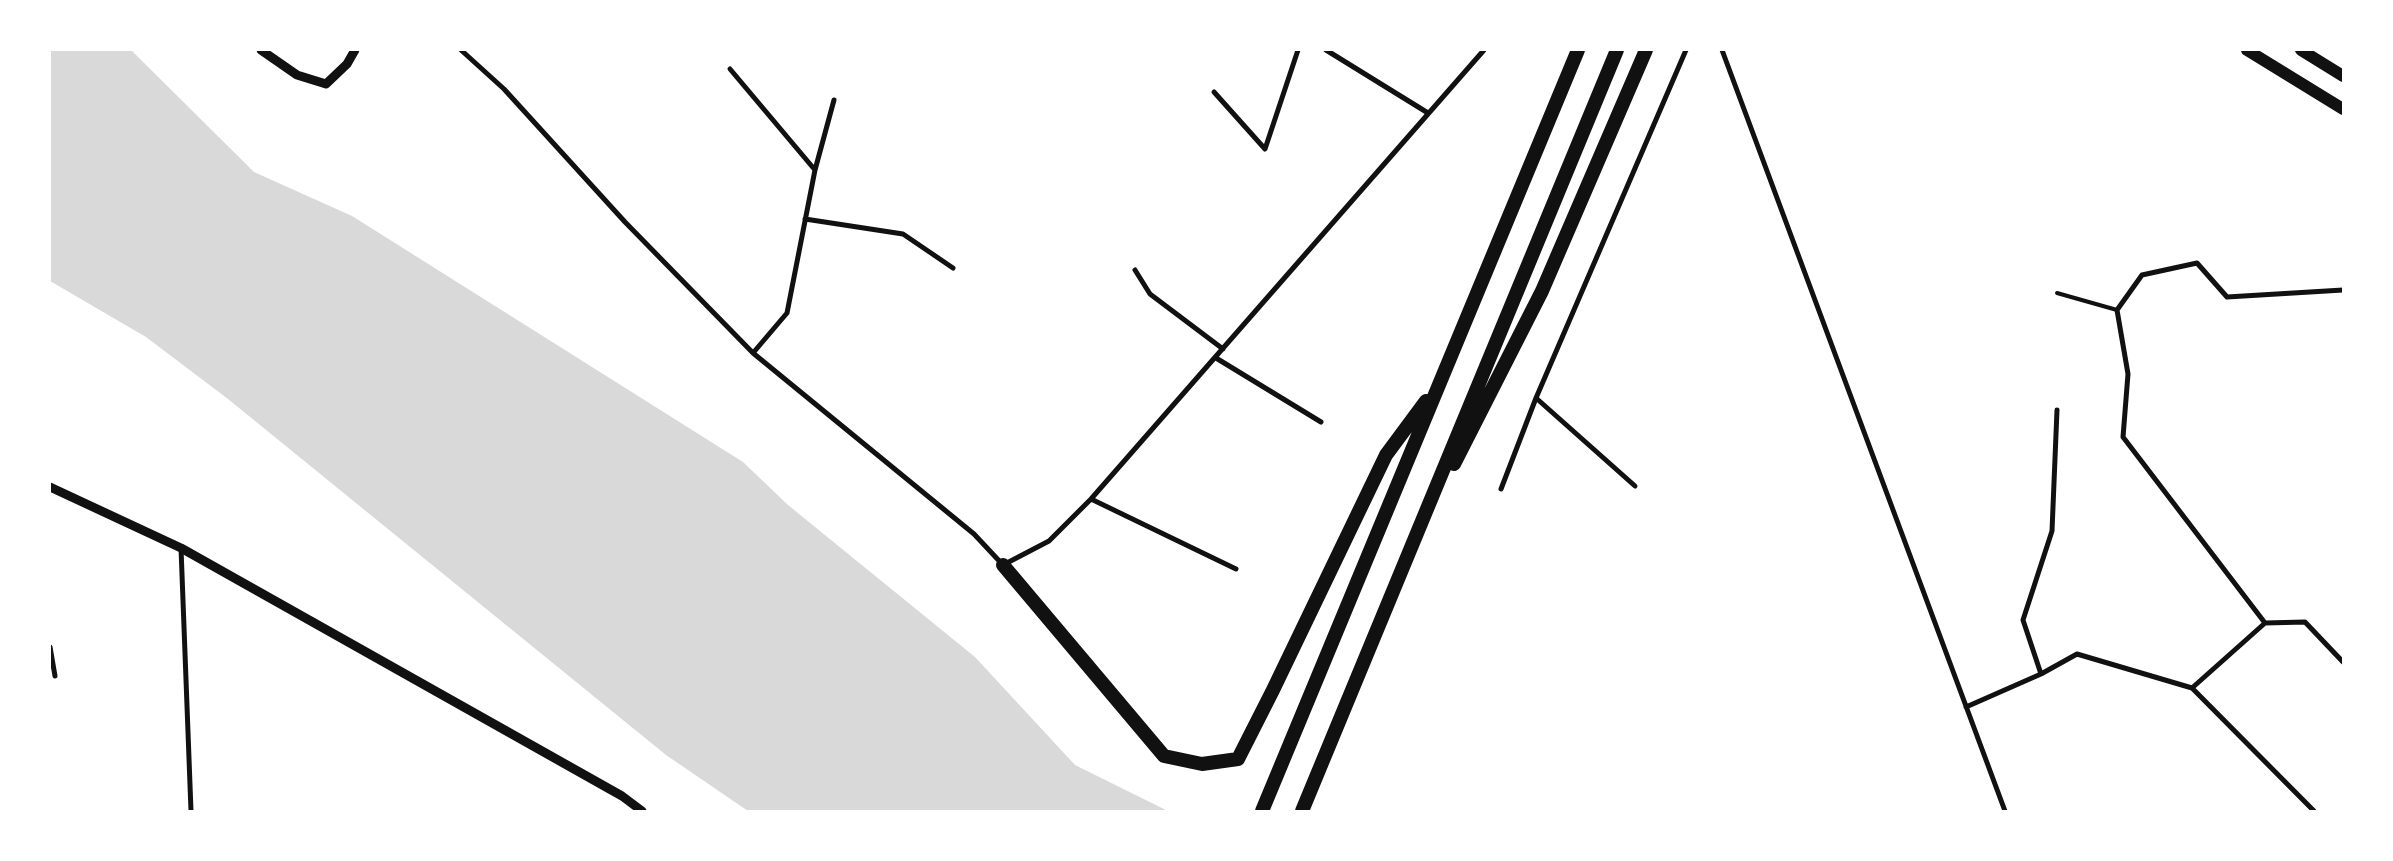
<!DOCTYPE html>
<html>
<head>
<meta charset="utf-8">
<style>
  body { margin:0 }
  #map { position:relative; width:2393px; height:861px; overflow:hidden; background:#fff; font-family:Ubuntu,sans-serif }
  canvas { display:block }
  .frame { position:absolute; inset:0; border:51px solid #fff; pointer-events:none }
</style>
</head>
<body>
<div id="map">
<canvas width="2393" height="861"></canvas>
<div class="frame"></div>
</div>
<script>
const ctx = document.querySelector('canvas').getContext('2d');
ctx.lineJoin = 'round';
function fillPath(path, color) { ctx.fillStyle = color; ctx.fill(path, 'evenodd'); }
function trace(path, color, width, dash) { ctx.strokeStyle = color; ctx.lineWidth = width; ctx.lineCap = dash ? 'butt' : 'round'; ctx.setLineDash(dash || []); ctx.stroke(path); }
fillPath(new Path2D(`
  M 50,50 L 131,50 L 254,172 L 352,216 L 743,462 L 788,505 L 975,657 L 1075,765 L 1168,811 L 748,811 L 666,755 L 228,399 L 146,337 L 50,281 Z`), '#d9d9d9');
trace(new Path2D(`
  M 2057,293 L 2117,310`), '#111', 4);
trace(new Path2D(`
  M 461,50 L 504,89 L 625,222 L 753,353 L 974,534 L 1003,565 L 1049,541 L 1091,499 L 1484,50
  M 1326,50 L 1428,113
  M 1722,50 L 2005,811
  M 730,69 L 815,170
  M 1214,92 L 1265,149 L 1298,50
  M 805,219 L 903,234 L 953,268
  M 1135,270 L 1150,294 L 1223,349
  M 753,353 L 787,313 L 815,170 L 834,100
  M 1216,358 L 1321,422
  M 1536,398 L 1635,486
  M 1501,489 L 1536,398 L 1686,50
  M 1091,499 L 1236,569
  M 181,548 L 191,811
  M 2265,623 L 2123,437 L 2128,374 L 2117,310 L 2142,275 L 2197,263 L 2227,297 L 2343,290
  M 50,647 L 55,676
  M 2041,674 L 2023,620 L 2052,531 L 2057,410
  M 2192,688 L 2314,811
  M 1966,707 L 2041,674 L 2077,654 L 2192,688 L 2265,623 L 2305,622 L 2343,662`), '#111', 5);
trace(new Path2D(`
  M 261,50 L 297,75 L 326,84 L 347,64 L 355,50
  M 50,487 L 181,548 L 622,796 L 642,811`), '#111', 9);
trace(new Path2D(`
  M 2247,50 L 2343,109
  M 2301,50 L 2343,76`), '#111', 12);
trace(new Path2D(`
  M 1454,464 L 1542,291 L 1646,50
  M 1003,565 L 1164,756 L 1202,764 L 1238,759 L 1273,690 L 1386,455 L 1426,401
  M 1262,811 L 1578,50
  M 1302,811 L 1617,50`), '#111', 14);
</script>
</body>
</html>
